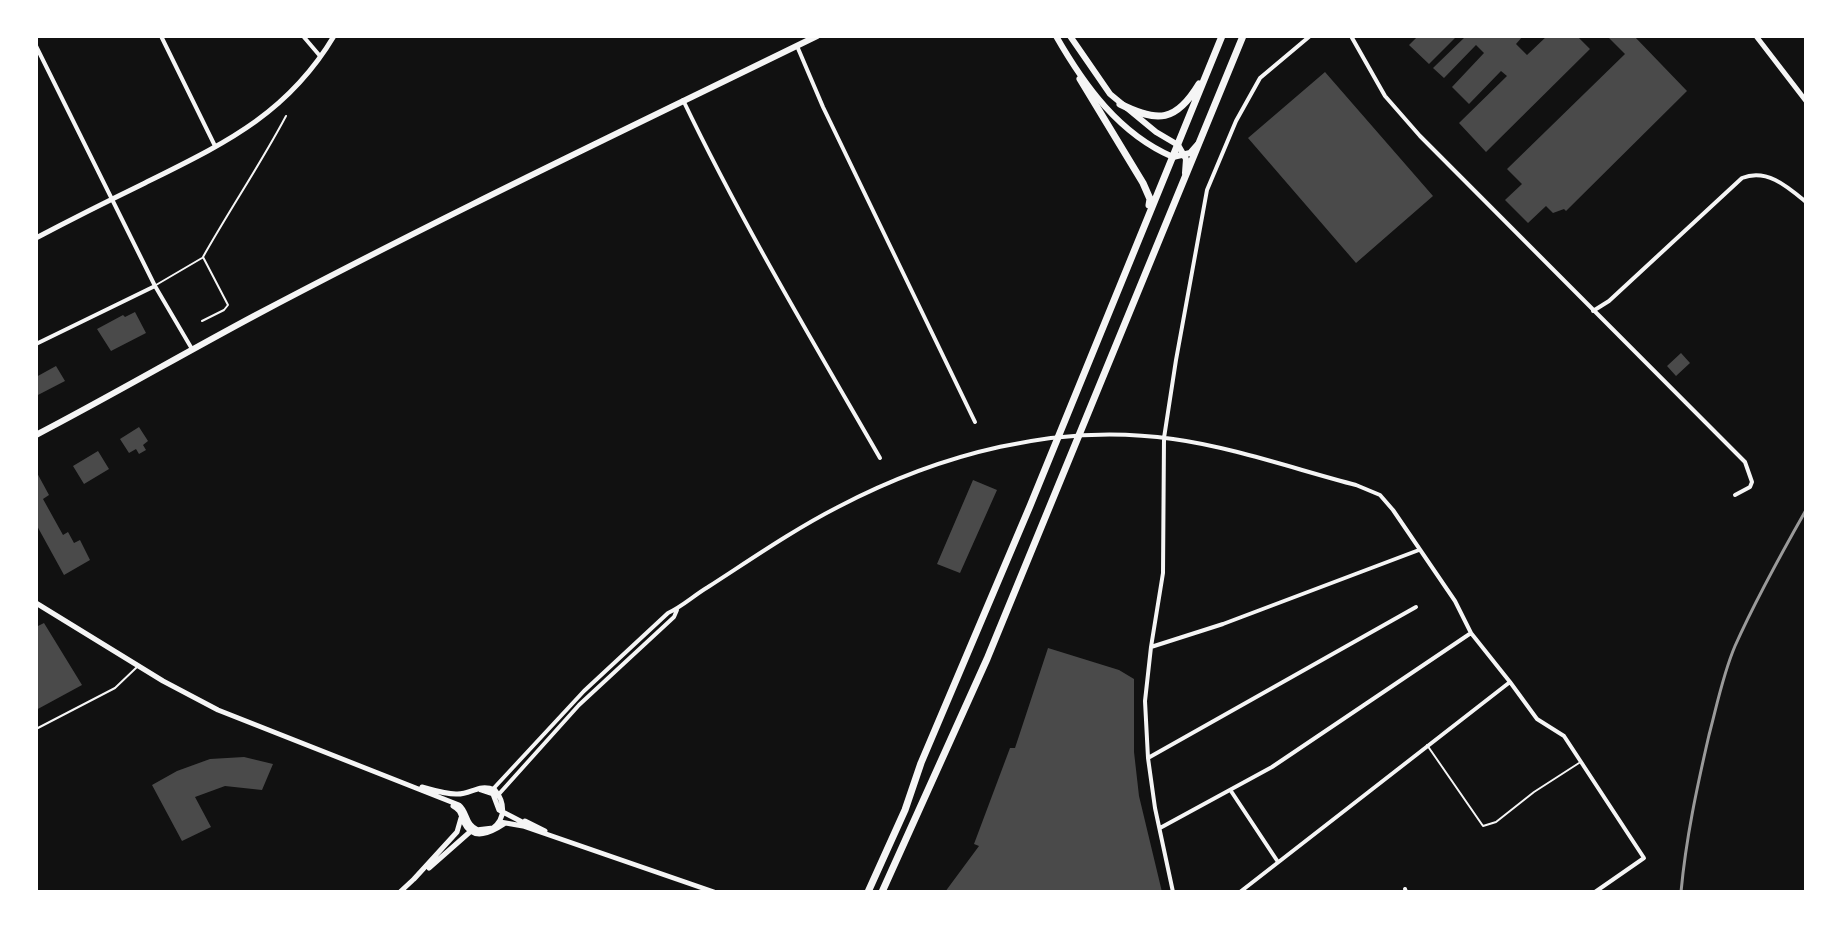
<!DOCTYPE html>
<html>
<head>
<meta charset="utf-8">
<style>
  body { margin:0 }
  #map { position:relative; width:1842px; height:928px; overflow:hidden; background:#111; font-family:Bitter,serif }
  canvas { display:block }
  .frame { position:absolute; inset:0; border:38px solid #fff; pointer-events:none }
</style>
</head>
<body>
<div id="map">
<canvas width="1842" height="928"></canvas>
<div class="frame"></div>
</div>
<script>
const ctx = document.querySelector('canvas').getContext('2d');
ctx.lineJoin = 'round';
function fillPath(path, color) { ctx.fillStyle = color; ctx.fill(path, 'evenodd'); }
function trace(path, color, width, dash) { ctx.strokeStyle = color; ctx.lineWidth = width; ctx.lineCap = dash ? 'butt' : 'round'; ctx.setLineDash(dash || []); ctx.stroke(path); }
fillPath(new Path2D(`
  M 1418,36 L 1457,36 L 1429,64 L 1409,45 Z
  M 1466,36 L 1523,36 L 1516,44 L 1527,55 L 1547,36 L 1577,36 L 1590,49 L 1486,152 L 1459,123 L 1507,76 L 1501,71 L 1469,104 L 1452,87 L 1484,53 L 1476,45 L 1444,78 L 1433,68 Z
  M 1607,36 L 1634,36 L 1687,91 L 1566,211 L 1564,209 L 1553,213 L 1546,206 L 1528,223 L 1505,200 L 1522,184 L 1507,169 L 1625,54 Z
  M 1325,72 L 1433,196 L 1356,263 L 1248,138 Z
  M 135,312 L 146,333 L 111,351 L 97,329 L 123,315 L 125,317 Z
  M 1681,353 L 1690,363 L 1676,376 L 1667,366 Z
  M 56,366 L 65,381 L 36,396 L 36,377 Z
  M 139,427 L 148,441 L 143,445 L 146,450 L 139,454 L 136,449 L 129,453 L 120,439 Z
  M 98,451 L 109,469 L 84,484 L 73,466 Z
  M 36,471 L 49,495 L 43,499 L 63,535 L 68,532 L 74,543 L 80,540 L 90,560 L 64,575 L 36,524 Z
  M 973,480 L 997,490 L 960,573 L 937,564 Z
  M 44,623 L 82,685 L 36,710 L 36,627 Z
  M 1048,648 L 1119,670 L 1134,679 L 1134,752 L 1139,796 L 1162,892 L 945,892 L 979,846 L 974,844 L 1010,748 L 1015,748 Z
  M 244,757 L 273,764 L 262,790 L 225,786 L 195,797 L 211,827 L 182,841 L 152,785 L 177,771 L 210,759 Z`), '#4a4a4a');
trace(new Path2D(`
  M 156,285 L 202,258
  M 202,321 L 224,310 L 228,305 L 203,257 C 230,209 260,165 286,116
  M 36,729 L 115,688 L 137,667
  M 1427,745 L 1483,826 L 1496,822 L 1534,792 L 1579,763`), '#f5f5f5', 2);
trace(new Path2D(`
  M 161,36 L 215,146
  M 303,36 L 320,56
  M 1351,36 L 1385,96 L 1420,136 L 1745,462 L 1752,482 L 1750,487 L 1735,495
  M 36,46 L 155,286 L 192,349
  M 797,46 L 823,107 L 975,422
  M 683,100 C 742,223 812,340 880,458
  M 1593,311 L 1609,301 L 1742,178 C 1767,168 1788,187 1806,202
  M 36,344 L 155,286
  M 1151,647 L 1223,624 L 1419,550
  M 1510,682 L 1537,719 L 1564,736 L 1644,858 L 1595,892
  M 1148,758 L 1416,607
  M 493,789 L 584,691 L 668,613 C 683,606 693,596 708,587 C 750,560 793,530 838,507 C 939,454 1058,422 1173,439 C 1232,447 1298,470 1356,485 L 1380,495 L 1393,510 L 1455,601 L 1471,633
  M 1231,791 L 1278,862
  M 499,794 L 579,705 L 674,617 L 677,610
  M 1160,828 L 1272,767 L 1471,633 L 1510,682 L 1240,892
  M 1405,889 L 1406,892
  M 1173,892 L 1155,808 L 1148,758 L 1145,701 L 1151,647 L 1163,573 L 1164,438 L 1176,360 L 1207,190 L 1236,121 L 1260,78 L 1310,36`), '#f5f5f5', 4);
trace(new Path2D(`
  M 1756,36 L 1806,101
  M 36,238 C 72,219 108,201 145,183 C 223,144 287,115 334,36
  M 36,603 L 163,681 L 218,710 L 459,805 C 468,812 465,825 478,830
  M 422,787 C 433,790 444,794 456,794 C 471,795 478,783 495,790 C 505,802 506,818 493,828 L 476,830
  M 481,790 L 493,794 L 499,810 L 526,824
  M 453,806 C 462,811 460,814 464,823 C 473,842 492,832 504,824
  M 525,821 L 545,831
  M 500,822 L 523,826 L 714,892
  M 429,868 L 471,831
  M 414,879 L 457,832 L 461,818
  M 400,892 L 414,879`), '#f5f5f5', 5);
trace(new Path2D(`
  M 1056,36 C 1084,85 1119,134 1173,157 L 1190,153 L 1197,145
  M 1070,36 L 1110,94 L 1156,132 L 1178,145 L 1186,159 L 1185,173
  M 36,435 C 109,397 181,355 254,316 C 439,218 629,128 817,36`), '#f5f5f5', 6);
trace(new Path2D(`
  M 1080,79 L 1143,183 L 1150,199 L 1149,205
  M 1120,104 C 1158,123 1176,122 1199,84
  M 868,892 L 905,810 L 921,763 L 1030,506 L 1222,36
  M 882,892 L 987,659 L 1243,36`), '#f5f5f5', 7);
trace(new Path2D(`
  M 1681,892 C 1686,838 1697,787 1709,735 C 1717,705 1723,674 1735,646 C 1756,599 1781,554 1806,510`), '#9a9a9a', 3);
</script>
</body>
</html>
